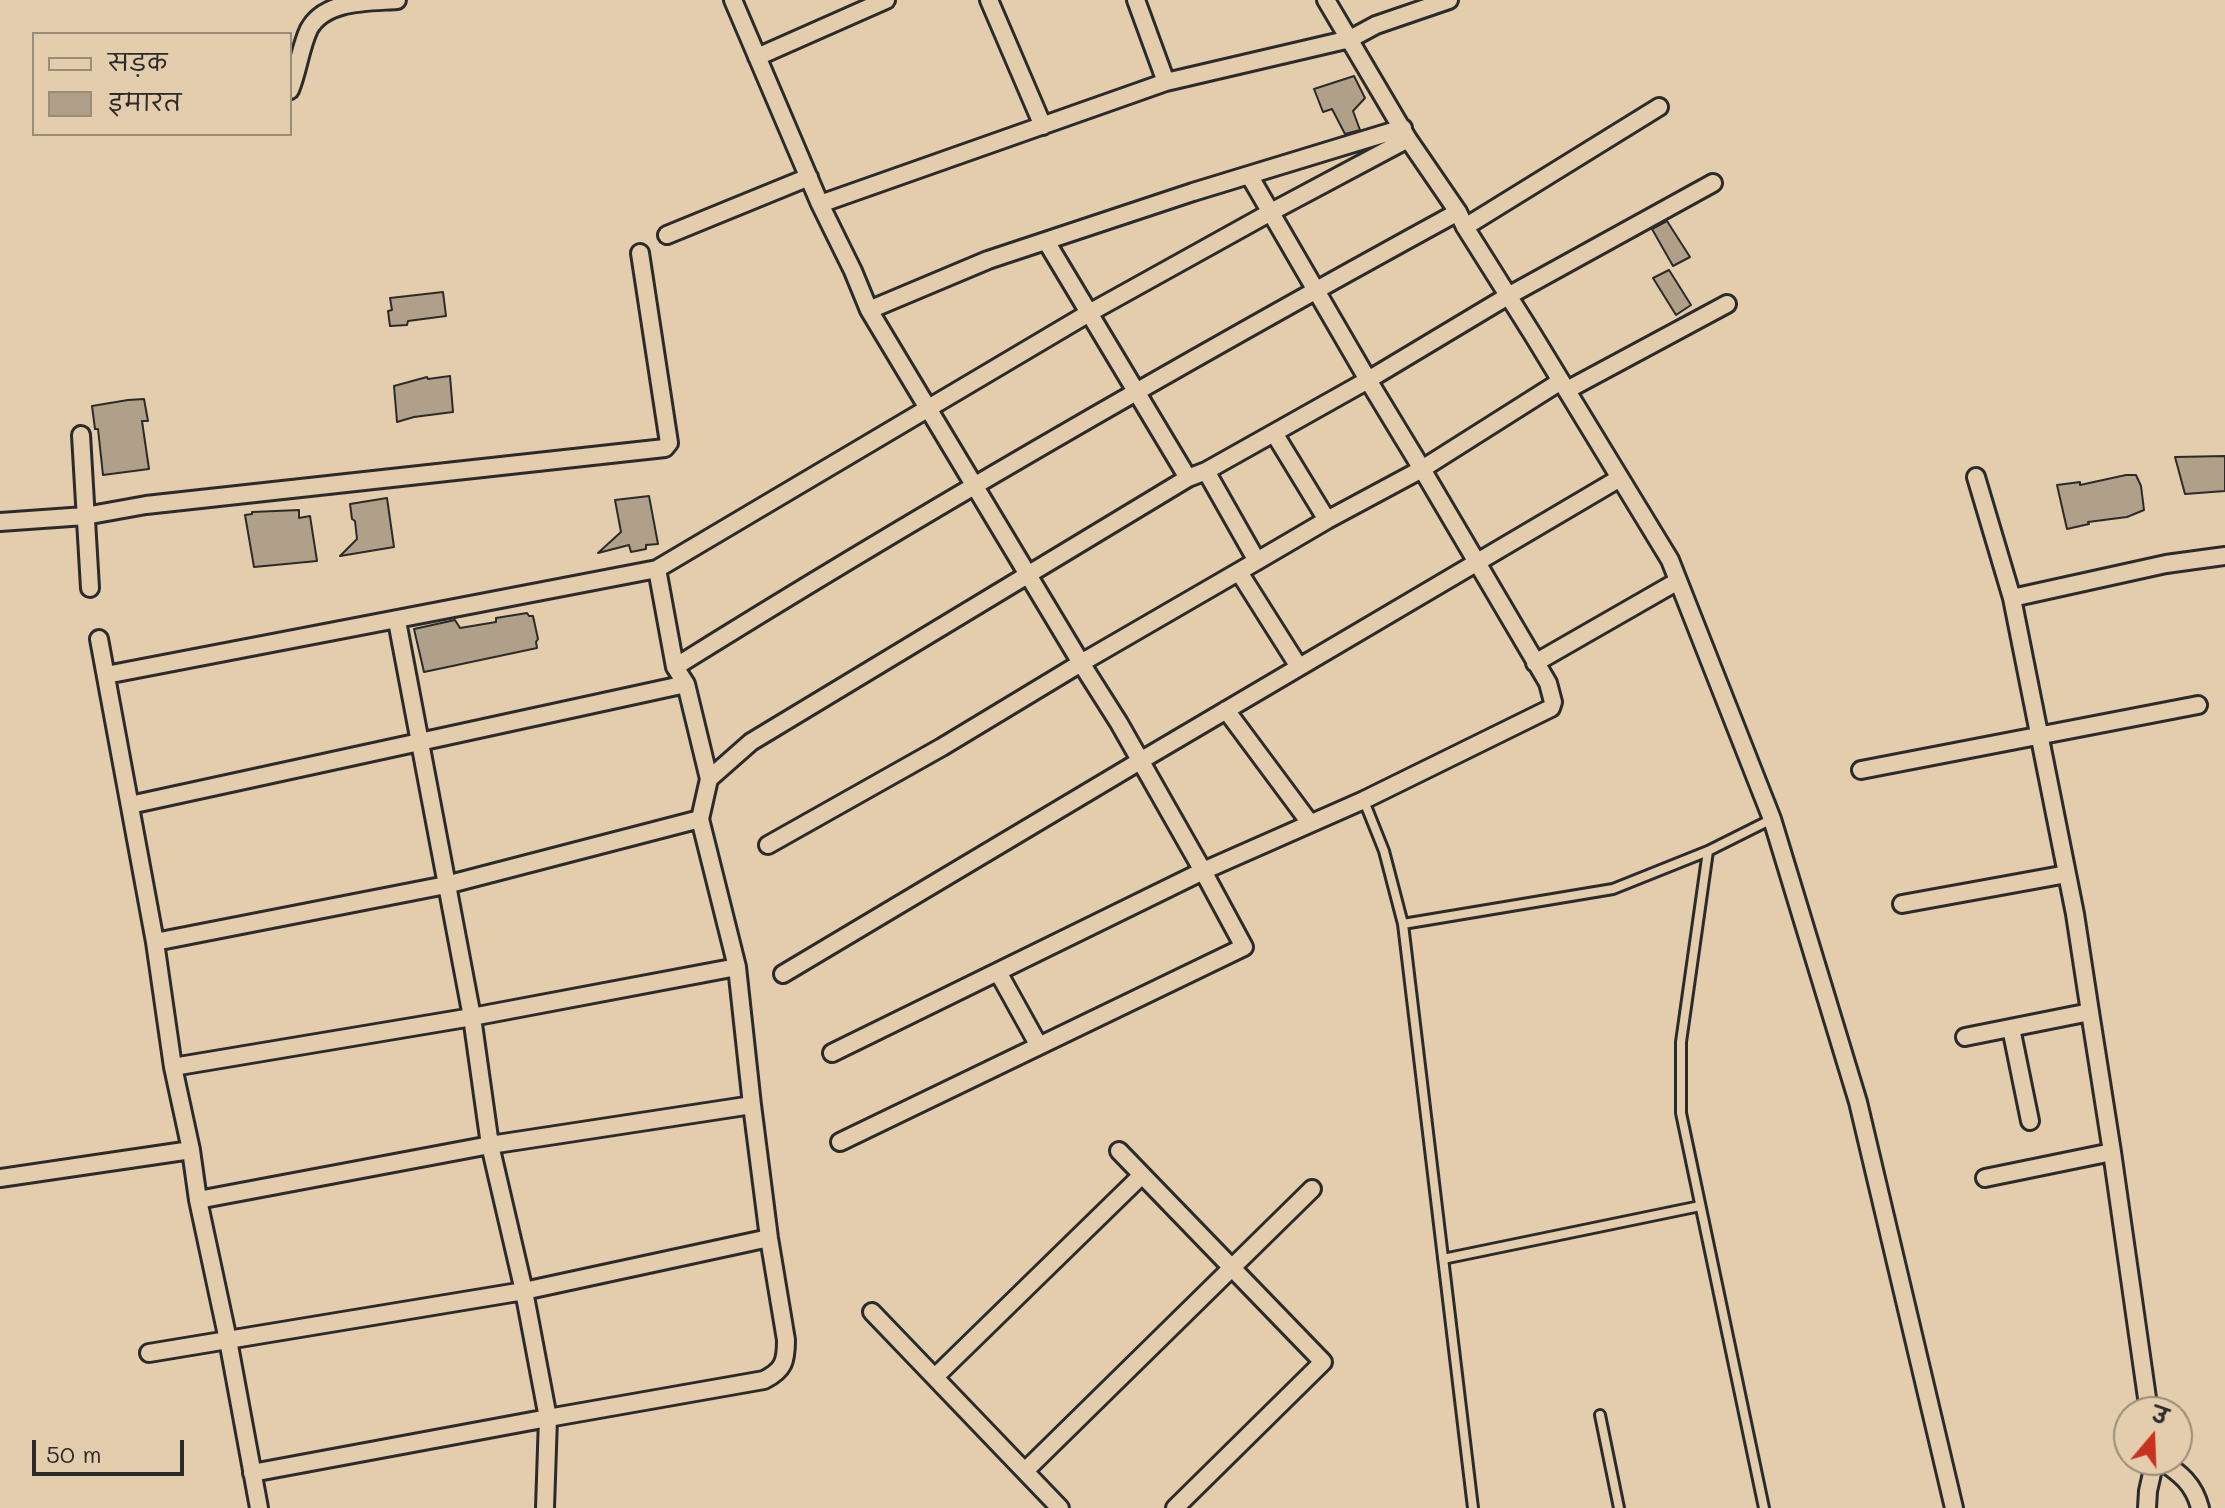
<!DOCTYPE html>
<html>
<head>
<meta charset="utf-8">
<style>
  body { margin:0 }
  #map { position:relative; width:2225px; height:1508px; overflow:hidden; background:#e3cdad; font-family:Mali,"Playpen Sans Deva",sans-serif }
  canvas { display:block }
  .legend { position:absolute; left:32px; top:32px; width:260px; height:104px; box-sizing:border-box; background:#e3cdad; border:2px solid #998c79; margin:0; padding:10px 14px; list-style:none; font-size:24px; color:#2b2b2b }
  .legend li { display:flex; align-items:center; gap:16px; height:40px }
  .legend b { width:40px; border:2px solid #998c79 }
  .north { position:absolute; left:2113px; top:1396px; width:80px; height:80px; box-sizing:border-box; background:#e3cdad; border:2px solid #998c79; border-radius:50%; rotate:19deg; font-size:22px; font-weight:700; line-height:32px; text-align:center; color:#2b2b2b }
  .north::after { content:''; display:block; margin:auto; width:28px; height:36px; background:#c8321e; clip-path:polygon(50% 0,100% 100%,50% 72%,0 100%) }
  .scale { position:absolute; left:32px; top:1440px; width:152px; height:36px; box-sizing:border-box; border:4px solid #2b2b2b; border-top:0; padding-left:10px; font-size:24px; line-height:28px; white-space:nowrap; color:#2b2b2b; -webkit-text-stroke:6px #e3cdad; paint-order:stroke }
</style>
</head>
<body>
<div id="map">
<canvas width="2225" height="1508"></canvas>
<ul class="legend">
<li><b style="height:10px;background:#e3cdad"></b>सड़क</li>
<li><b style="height:22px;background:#b0a089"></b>इमारत</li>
</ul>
<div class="north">उ</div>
<div class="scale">50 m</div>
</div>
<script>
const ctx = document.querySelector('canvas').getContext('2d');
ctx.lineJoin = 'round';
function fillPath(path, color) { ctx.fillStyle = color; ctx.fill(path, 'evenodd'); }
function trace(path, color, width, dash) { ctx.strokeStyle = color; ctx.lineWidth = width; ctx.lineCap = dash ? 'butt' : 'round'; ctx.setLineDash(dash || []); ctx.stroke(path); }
const building = new Path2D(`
  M 1354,76 L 1365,98 L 1353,111 L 1360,130 L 1345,134 L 1332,109 L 1323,112 L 1314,89 Z
  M 1667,221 L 1690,257 L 1673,266 L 1652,229 Z
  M 1669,270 L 1691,305 L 1676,315 L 1653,278 Z
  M 443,292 L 446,316 L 408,321 L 407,325 L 390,326 L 388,311 L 392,310 L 390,298 Z
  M 450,376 L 453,412 L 414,417 L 397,422 L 394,386 L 427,377 L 428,379 Z
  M 144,399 L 148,421 L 142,421 L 149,469 L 103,475 L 98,429 L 95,429 L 92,406 L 128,400 Z
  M 2225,456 L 2225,491 L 2185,494 L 2175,457 Z
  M 2126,475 L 2136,475 L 2141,486 L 2144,510 L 2127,517 L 2088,522 L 2089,524 L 2067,529 L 2057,485 L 2080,482 L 2080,485 Z
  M 649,496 L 658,544 L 646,545 L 646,549 L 631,552 L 629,545 L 598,553 L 621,532 L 615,500 Z
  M 387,498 L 394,547 L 340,556 L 357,539 L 355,521 L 352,519 L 350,504 Z
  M 299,510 L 299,518 L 310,516 L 317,561 L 254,567 L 245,515 L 252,514 L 252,512 Z
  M 527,613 L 529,616 L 533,616 L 538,639 L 536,642 L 537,648 L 424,672 L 414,629 L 455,620 L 460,628 L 496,622 L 496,618 Z`);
fillPath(building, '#b0a089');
trace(building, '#2b2b2b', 2);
const lane = new Path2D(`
  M 1364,801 L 1384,851 L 1403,924 L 1473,1508
  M 1708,851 L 1681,1042 L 1681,1113 L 1764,1508
  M 1403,924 L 1613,889 L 1708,851 L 1772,819
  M 1443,1259 L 1700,1206
  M 1600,1415 L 1619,1508`);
const street = new Path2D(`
  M 733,0 L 820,204 L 1166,82 L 1350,39 L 1376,25 L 1449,0
  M 989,0 L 1043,126
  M 1136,0 L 1166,82
  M 1326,0 L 1408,139 L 1458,212 L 1465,227 L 1533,335 L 1670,560 L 1772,819 L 1858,1102 L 1954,1508
  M 757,57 L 886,0
  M 290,90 C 298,71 300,48 309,29 C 325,0 368,2 397,0
  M 820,204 L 853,271 L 869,310 L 988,260 L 1193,192 L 1403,128
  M 1465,227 L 1659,107
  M 667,235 L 809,177
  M 1046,241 L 1188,478 L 1206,471 L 1368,380 L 1249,175
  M 869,310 L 1081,663 L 1257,561
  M 1561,381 L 1422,469 L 1368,380 L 1508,296 L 1713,183
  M 1567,390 L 1727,304
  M 81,435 L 90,588
  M 1206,471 L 1257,561 L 1327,520
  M 1976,477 L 2012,598
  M 0,522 L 85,516 L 146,505 L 665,448 L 669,443 L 640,253
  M 1239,572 L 1299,667
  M 99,639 L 155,942 L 173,1067 L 191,1150 L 198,1200 L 228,1340 L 259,1508
  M 1535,663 L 1678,581
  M 675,667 C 931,507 1193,357 1458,212
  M 106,675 L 657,569 L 1089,313 L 1271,212 L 1408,139
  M 1226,710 L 1310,823
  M 1861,770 L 2198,705
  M 709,779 L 751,742 L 1188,478
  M 130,805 L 686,684
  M 768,845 L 942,747 L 1081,663 L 1119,723 L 1203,871 L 1364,800 L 1551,708 L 1553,702 L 1548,683 L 1422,469 L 1327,520 L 1274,433
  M 1902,904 L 2067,874
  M 155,942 L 446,885 L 700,819
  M 998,972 L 1039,1046
  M 783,974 L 1140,761 L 1620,478
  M 2011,1028 L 2030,1121
  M 1965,1037 L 2090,1012 L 2075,914 L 2012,598 L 2166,564 L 2225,556
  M 832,1053 L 1203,871 L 1244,947 L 840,1142
  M 173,1067 L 472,1017 L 737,967
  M 1119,1151 L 1323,1362 L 1175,1508
  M 2112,1152 L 2149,1412
  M 0,1178 L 191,1150
  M 1985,1178 L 2112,1152 L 2090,1012
  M 198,1200 L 490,1145 L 752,1105
  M 872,1312 L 1060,1508
  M 149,1353 L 524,1291 L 769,1238
  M 935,1377 L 1142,1175
  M 2160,1460 C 2180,1473 2194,1484 2200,1508
  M 1025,1471 L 1312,1189
  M 252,1473 L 548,1418 L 524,1291 L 490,1145 L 472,1017 L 397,621
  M 545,1508 L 548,1418 L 764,1380 C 784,1370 786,1361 786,1340 L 769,1238 L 752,1105 L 737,967 L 700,819 L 709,779 L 686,684 L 675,667 L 657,569
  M 2147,1508 L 2148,1491 L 2155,1460`);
trace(lane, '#2b2b2b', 14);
trace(street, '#2b2b2b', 22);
trace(lane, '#e3cdad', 8);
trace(street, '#e3cdad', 16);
</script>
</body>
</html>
